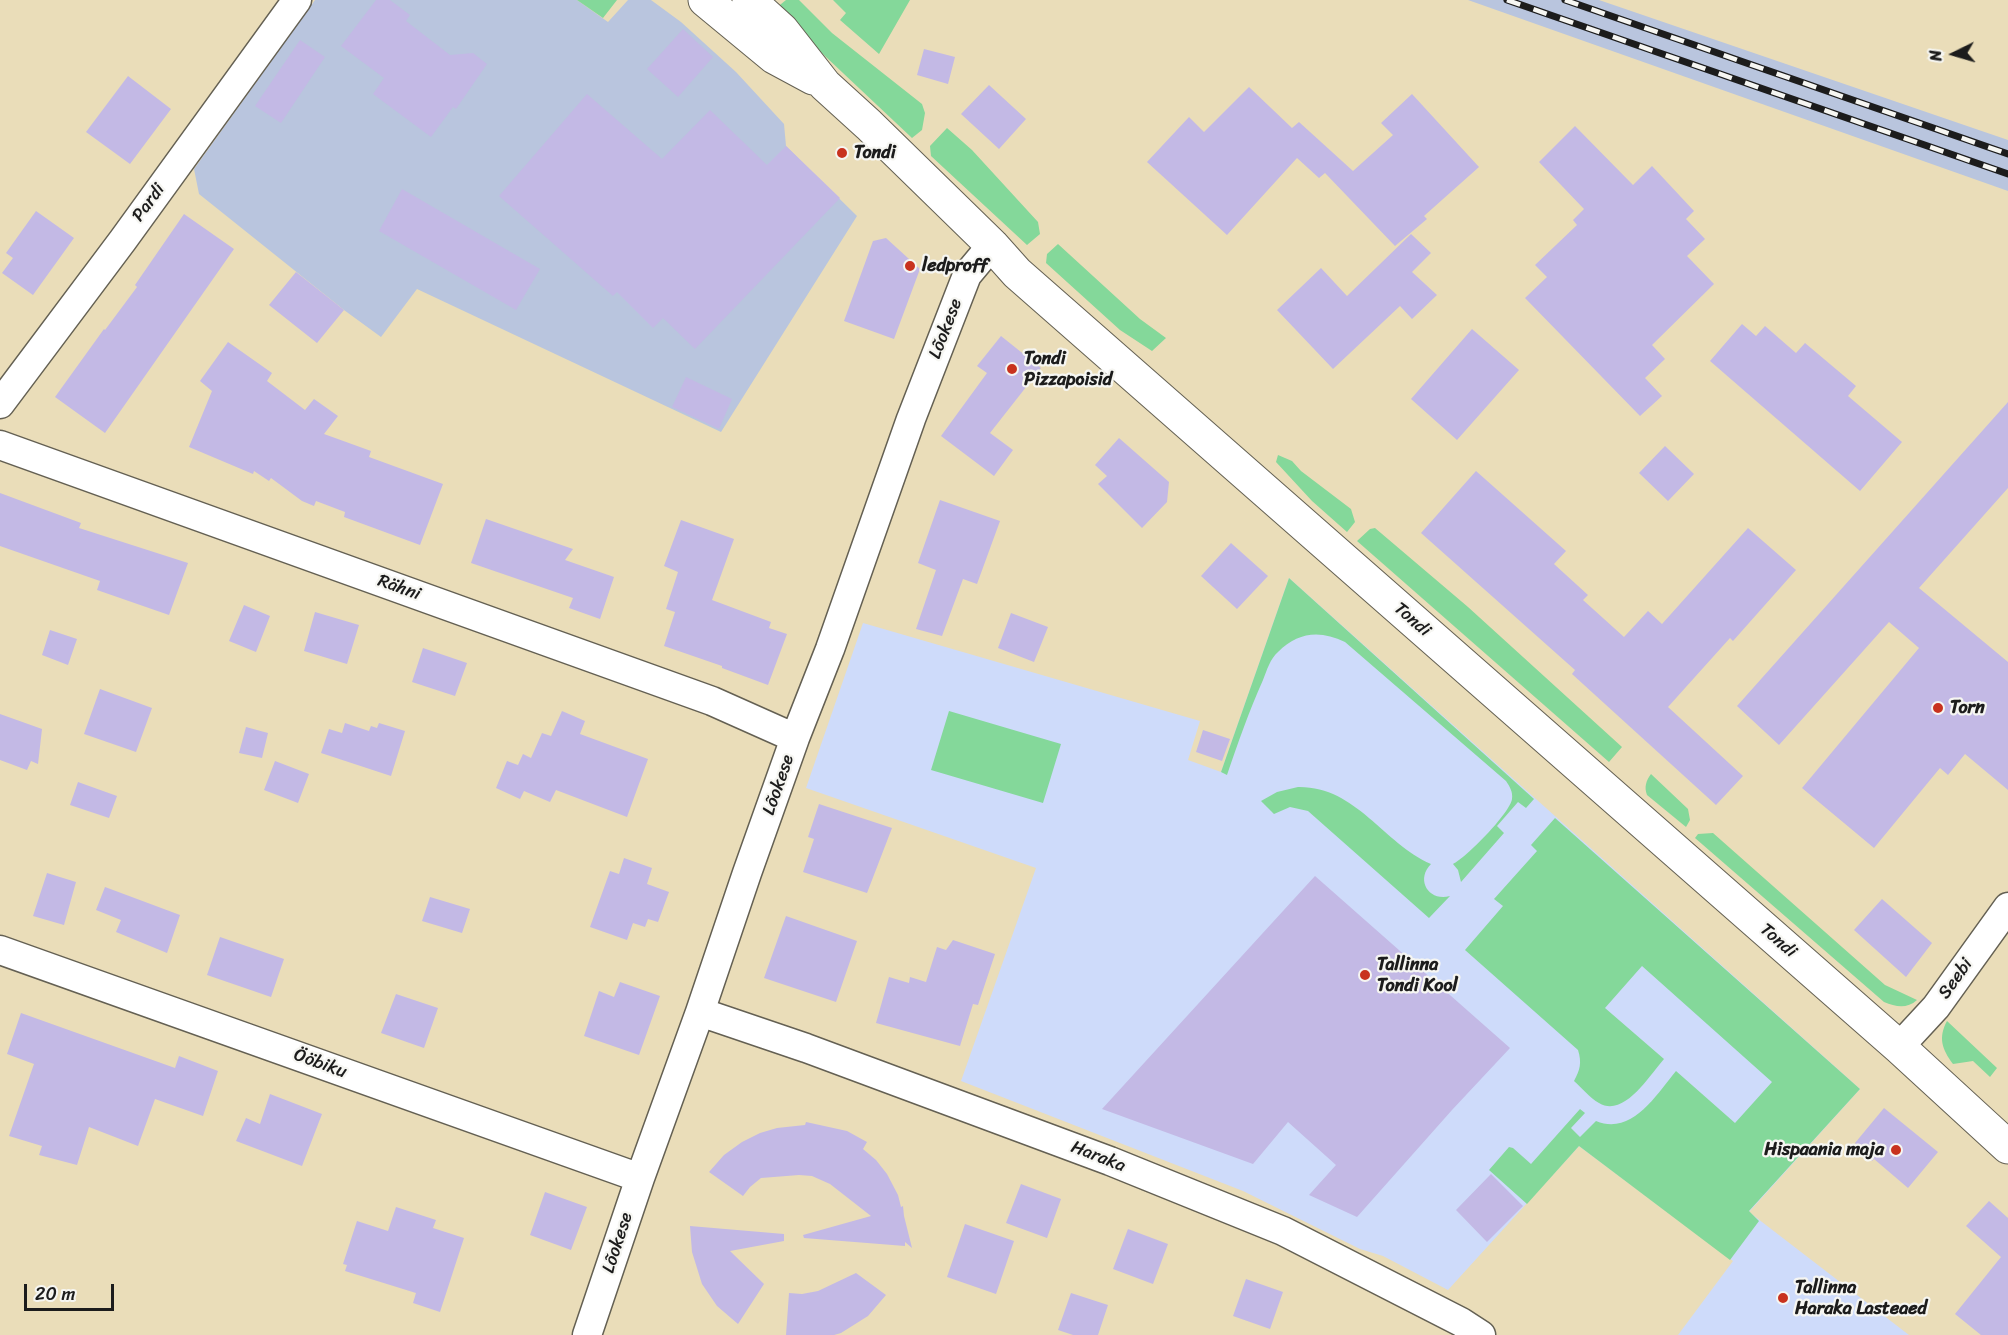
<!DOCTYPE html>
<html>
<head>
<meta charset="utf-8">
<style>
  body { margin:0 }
  #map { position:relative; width:2008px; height:1335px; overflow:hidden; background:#eaddb9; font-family:Sriracha,sans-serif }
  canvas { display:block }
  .north { position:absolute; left:1924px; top:24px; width:60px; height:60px; -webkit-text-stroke:4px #f6f6f2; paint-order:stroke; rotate:265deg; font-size:16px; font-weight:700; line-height:24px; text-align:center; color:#1c1c1c }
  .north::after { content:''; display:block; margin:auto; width:21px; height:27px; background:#1c1c1c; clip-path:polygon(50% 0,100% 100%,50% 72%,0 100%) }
  .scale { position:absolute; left:24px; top:1284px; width:90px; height:27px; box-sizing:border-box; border:3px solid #1c1c1c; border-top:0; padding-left:8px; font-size:18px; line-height:21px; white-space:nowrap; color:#1c1c1c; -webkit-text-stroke:4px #f6f6f2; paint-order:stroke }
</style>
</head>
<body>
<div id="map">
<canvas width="2008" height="1335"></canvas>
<div class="north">N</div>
<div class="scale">20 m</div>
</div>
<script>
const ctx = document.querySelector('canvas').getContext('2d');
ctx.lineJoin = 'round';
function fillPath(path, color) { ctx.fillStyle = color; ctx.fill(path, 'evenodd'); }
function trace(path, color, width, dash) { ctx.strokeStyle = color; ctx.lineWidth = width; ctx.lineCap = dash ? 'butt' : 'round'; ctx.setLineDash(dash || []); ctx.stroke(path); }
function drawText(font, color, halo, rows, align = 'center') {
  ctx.font = font + ' Sriracha,sans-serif'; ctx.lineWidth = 4.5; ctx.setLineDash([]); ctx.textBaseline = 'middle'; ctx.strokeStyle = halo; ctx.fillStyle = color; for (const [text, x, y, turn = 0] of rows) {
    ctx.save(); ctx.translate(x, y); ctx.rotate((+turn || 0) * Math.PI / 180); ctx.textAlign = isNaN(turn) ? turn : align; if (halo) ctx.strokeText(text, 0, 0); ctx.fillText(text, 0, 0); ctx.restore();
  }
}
fillPath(new Path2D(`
  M 1289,578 L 1860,1089 L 1749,1212 L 1909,1335 L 1678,1335 L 1733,1261 L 1579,1146 L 1448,1290 L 1383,1256 L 1360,1249 L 1243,1191 L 961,1081 L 1036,868 L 806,788 L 863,623 L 1200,721 L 1188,760 L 1221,772 Z`), '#cedbfa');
fillPath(new Path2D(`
  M 315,0 L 577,0 L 608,22 L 628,0 L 651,0 L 681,22 L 736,72 L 784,124 L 786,146 L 857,216 L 721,432 L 417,289 L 381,337 L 344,310 L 199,194 L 194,169 Z
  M 1468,0 L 1599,0 L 2008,140 L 2008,191 Z`), '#b9c5de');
fillPath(new Path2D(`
  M 577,0 L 617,0 L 603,18 Z
  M 786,0 L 799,0 L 832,33 L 922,104 L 925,113 L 922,130 L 912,138 L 775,9 Z
  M 833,0 L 910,0 L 879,54 L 840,20 L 846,13 Z
  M 947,128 L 972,150 L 1038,222 L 1040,234 L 1027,245 L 931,156 L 930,146 Z
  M 1058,244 L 1140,319 L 1166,338 L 1152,351 L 1120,330 L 1046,263 L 1047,254 Z
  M 1278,455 L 1292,461 L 1301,471 L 1351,509 L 1355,522 L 1347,532 L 1312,501 L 1276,462 Z
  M 1375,528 L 1468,607 L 1622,747 L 1609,762 L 1357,541 L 1370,529 Z
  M 1289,578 L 1534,799 L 1526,808 L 1518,802 L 1497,826 L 1504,833 L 1461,882 L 1458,870 L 1453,864 C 1466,858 1510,813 1512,799 C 1513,792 1510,787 1506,781 L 1345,642 C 1320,630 1298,632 1278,652 C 1270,659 1267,670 1263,680 C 1249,711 1238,743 1227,775 L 1221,772 Z
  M 949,711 L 1061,744 L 1043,803 L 931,770 Z
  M 1651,774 L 1688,809 L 1690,820 L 1686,827 L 1647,795 C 1644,787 1646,781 1651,774 Z
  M 1298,787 C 1356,786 1383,843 1431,864 C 1415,880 1429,902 1450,896 L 1429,918 L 1308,811 L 1290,807 L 1274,814 L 1261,801 L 1277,792 Z
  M 1555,818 L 1860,1089 L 1749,1211 L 1759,1221 L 1730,1260 L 1579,1146 L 1527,1204 L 1489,1170 L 1509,1147 L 1513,1148 L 1531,1164 L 1580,1109 L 1585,1113 L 1571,1128 L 1580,1137 L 1596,1121 C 1632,1136 1656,1095 1676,1071 L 1735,1123 L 1772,1082 L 1642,966 L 1605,1008 L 1664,1059 C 1649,1076 1624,1118 1599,1103 C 1590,1098 1582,1088 1574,1081 C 1580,1070 1582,1063 1578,1050 L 1465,950 L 1503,906 L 1494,899 L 1537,851 L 1531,845 Z
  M 1713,833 L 1885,985 L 1917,1000 C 1907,1009 1896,1007 1884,1002 L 1695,838 L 1698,834 Z
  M 1947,1021 L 1997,1068 L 1990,1077 L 1973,1061 L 1953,1064 C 1942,1049 1938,1038 1947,1021 Z`), '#84d89a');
fillPath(new Path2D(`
  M 376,0 L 390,0 L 410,15 L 406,21 L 450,55 L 473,53 L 487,64 L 456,109 L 453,107 L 431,137 L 373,94 L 384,78 L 341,46 Z
  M 683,29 L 713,57 L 678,97 L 647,69 Z
  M 300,40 L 325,57 L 281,123 L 255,106 Z
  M 924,49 L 955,57 L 948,84 L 917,75 Z
  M 128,76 L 171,109 L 130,164 L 86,132 Z
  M 989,85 L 1026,119 L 999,149 L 961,114 Z
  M 1249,87 L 1292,128 L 1299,122 L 1353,171 L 1393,135 L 1381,123 L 1412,94 L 1479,167 L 1424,216 L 1427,219 L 1395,246 L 1325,173 L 1319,178 L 1297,158 L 1227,235 L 1147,162 L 1189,117 L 1204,132 Z
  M 587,94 L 662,159 L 710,110 L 767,165 L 786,146 L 840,198 L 695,349 L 663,318 L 653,328 L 617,292 L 613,296 L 499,196 Z
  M 1575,126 L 1633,185 L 1652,166 L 1694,211 L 1686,219 L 1705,239 L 1687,256 L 1714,284 L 1652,345 L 1665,359 L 1645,378 L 1662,396 L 1640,416 L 1525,298 L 1547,277 L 1535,265 L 1577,225 L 1573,220 L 1584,209 L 1539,162 Z
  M 402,189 L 540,269 L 516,310 L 379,231 Z
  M 36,211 L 74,238 L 33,295 L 2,273 L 13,258 L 6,253 Z
  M 184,214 L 234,249 L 105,433 L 55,397 L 104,329 L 105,330 L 137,287 L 135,285 Z
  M 1411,234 L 1431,253 L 1412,272 L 1437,295 L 1412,319 L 1400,306 L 1333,369 L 1277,310 L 1321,268 L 1347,296 Z
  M 886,238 L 920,269 L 894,339 L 844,321 L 873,241 Z
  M 296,272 L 344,310 L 317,343 L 269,305 Z
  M 1742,324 L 1756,336 L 1765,326 L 1796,353 L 1805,343 L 1856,386 L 1848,396 L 1902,442 L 1860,491 L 1710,361 Z
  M 1472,329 L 1519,370 L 1457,440 L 1411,399 Z
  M 1001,336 L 1041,368 L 990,433 L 1013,450 L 994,476 L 941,436 L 987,373 L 977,366 Z
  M 228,342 L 272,373 L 267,381 L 305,410 L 314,399 L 338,416 L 324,434 L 371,451 L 369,457 L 443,484 L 420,545 L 344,517 L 345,512 L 316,501 L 314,506 L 302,501 L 271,478 L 269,481 L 254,471 L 253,474 L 189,447 L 212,391 L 200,381 Z
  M 686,377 L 732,399 L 719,429 L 672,407 Z
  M 2008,402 L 2008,488 L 1919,588 L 2008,662 L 2008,790 L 1965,754 L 1948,775 L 1940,768 L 1874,848 L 1802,788 L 1919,648 L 1889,622 L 1779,745 L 1737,706 Z
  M 1119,438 L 1169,482 L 1167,502 L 1142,528 L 1098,484 L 1107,476 L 1095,465 Z
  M 1665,446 L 1694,474 L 1668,501 L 1639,473 Z
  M 1476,471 L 1566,551 L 1554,564 L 1588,595 L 1583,600 L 1624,637 L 1648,611 L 1662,624 L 1748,528 L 1796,570 L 1733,641 L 1730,638 L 1668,707 L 1743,776 L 1716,805 L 1572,674 L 1575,670 L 1421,533 Z
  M 0,493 L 81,523 L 79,528 L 188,563 L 169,615 L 97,590 L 100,581 L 0,546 Z
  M 940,500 L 1000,521 L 977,584 L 963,579 L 942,636 L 916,629 L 936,570 L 918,563 Z
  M 486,519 L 573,549 L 565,560 L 614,577 L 600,619 L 569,608 L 573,598 L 471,563 Z
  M 681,520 L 734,539 L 712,600 L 771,622 L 769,628 L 787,634 L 768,685 L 722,668 L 722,666 L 664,646 L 675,612 L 666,609 L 678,572 L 664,566 Z
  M 1231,543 L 1268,576 L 1237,609 L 1201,576 Z
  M 244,605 L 270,616 L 256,652 L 229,641 Z
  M 315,612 L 359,625 L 347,664 L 304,651 Z
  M 1011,613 L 1048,627 L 1034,662 L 998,648 Z
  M 50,630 L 77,639 L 68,665 L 42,655 Z
  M 423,648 L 467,663 L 455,696 L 412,682 Z
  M 100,689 L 152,708 L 136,752 L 84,734 Z
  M 562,711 L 585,721 L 580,734 L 648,759 L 627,817 L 556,790 L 550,802 L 524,791 L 520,799 L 496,788 L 507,761 L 518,765 L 523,754 L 531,758 L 542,733 L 551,736 Z
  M 0,714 L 42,729 L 38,764 L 31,761 L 27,770 L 0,760 Z
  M 345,723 L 369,731 L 371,726 L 377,728 L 379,723 L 405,731 L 391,776 L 321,753 L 329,729 L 342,733 Z
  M 246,727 L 268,733 L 262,758 L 239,753 Z
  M 1203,730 L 1230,739 L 1222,761 L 1196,752 Z
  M 275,761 L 309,774 L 298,803 L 264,790 Z
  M 78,782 L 117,796 L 109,818 L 70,805 Z
  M 819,804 L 892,828 L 867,893 L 803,872 L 814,839 L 808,837 Z
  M 624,858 L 652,868 L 647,884 L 669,892 L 658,922 L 648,919 L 645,927 L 633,923 L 627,940 L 590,927 L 610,871 L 619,874 Z
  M 47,873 L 76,882 L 64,925 L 33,916 Z
  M 1315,876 L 1510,1048 L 1452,1110 L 1357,1217 L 1309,1195 L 1336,1165 L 1288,1122 L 1253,1164 L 1102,1109 Z
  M 105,887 L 180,915 L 167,953 L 116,932 L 121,920 L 96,910 Z
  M 430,897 L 470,909 L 462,933 L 422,921 Z
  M 1882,899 L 1932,943 L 1906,977 L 1854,930 Z
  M 786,916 L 857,941 L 836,1002 L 764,978 Z
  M 220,937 L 284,959 L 271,997 L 207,975 Z
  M 953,940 L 995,954 L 978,1005 L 973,1004 L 960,1046 L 876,1023 L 889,977 L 909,983 L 910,977 L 926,982 L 937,947 L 946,950 Z
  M 620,982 L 660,996 L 639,1055 L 584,1036 L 599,991 L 614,997 Z
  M 396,994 L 438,1008 L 424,1048 L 381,1033 Z
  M 21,1013 L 175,1068 L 179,1056 L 218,1071 L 203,1116 L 155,1099 L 138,1146 L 89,1127 L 77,1165 L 39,1155 L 42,1146 L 9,1136 L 34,1064 L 7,1054 Z
  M 270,1094 L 322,1114 L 302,1166 L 236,1141 L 246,1118 L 260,1124 Z
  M 1884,1108 L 1938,1152 L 1908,1188 L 1874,1159 L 1872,1161 L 1855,1143 Z
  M 806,1122 L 847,1131 L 867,1142 L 863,1149 L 876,1160 L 887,1174 L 898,1195 L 901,1207 L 903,1206 L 904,1216 L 912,1248 L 905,1242 L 905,1246 L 804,1238 L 803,1235 L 871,1216 L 830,1184 L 812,1176 L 799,1175 L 761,1178 L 750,1187 L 743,1196 L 709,1172 L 724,1155 L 742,1142 L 760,1133 L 777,1128 L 805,1125 Z
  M 1491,1174 L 1523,1206 L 1487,1242 L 1456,1210 Z
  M 1021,1184 L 1061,1199 L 1047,1238 L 1006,1223 Z
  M 545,1192 L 587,1207 L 571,1250 L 530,1235 Z
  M 1989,1201 L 2008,1218 L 2008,1335 L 1981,1335 L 1955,1314 L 2001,1257 L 1966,1226 Z
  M 396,1207 L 436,1220 L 433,1228 L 464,1238 L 440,1312 L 413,1303 L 416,1293 L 345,1271 L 347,1265 L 343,1264 L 357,1221 L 388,1231 Z
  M 965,1224 L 1014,1241 L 996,1294 L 947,1277 Z
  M 690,1226 L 784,1234 L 784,1241 L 730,1251 L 764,1284 L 738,1324 L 717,1306 L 702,1284 L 692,1252 Z
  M 1128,1229 L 1168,1244 L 1153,1284 L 1113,1269 Z
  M 856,1273 L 886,1295 L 868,1316 L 841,1333 L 834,1335 L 786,1335 L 789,1293 L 802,1294 L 818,1291 Z
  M 1246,1279 L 1283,1292 L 1270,1329 L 1233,1316 Z
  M 1071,1293 L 1108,1305 L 1098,1335 L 1073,1335 L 1058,1330 Z`), '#c3b9e5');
const minor = new Path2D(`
  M 0,404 L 123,240 L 297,0
  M 0,445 L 712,701 L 795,738
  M 0,950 L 640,1178
  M 700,1012 L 806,1048 L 1110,1161 L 1283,1231 L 1461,1322 L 1481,1335
  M 1899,1047 L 1936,1007 L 2008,907
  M 587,1335 L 640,1178 L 700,1012 L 747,873 L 795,738 L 830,649 L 911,419 L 967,275 L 992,245`);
const tertiary = new Path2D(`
  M 705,0 L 774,57 L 813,78
  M 749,0 L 782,30 L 825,85 L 869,125 L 992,245 L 1017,273 L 1899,1047 L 2008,1147`);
trace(minor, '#646053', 31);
trace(tertiary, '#646053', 35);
trace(minor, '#fff', 28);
trace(tertiary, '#fff', 33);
const rail = new Path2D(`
  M 1507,0 L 2008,174
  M 1565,0 L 2008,154`);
trace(rail, '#1c1c1c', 7);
trace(rail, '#f6f6f2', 4.5, [14]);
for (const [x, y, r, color] of [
  [842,153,6,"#c8321e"],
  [910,266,6,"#c8321e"],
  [1012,369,6,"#c8321e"],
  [1938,708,6,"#c8321e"],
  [1365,975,6,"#c8321e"],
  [1896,1150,6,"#c8321e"],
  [1783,1298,6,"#c8321e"]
]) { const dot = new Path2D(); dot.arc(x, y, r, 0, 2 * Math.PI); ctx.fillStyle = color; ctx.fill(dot); trace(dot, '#f6f6f2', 2); }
drawText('bold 18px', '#1c1c1c', '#f6f6f2', [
  ["Tondi",854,153],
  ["ledproff",922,266],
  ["Tondi",1024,359],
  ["Pizzapoisid",1024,380],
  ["Torn",1950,708],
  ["Tallinna",1377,965],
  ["Tondi Kool",1377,986],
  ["Hispaania maja",1884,1150,"right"],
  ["Tallinna",1795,1288],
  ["Haraka Lasteaed",1795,1309]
], 'left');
drawText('18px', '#1c1c1c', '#f6f6f2', [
  ["Pardi",149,203,-54],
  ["Lõokese",946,329,-69],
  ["Rähni",399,588,20],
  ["Tondi",1412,620,41],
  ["Lõokese",779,785,-71],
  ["Tondi",1778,941,41],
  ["Seebi",1956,979,-54],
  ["Ööbiku",320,1064,20],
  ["Haraka",1098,1157,21],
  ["Lõokese",618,1243,-72]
]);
</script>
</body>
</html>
